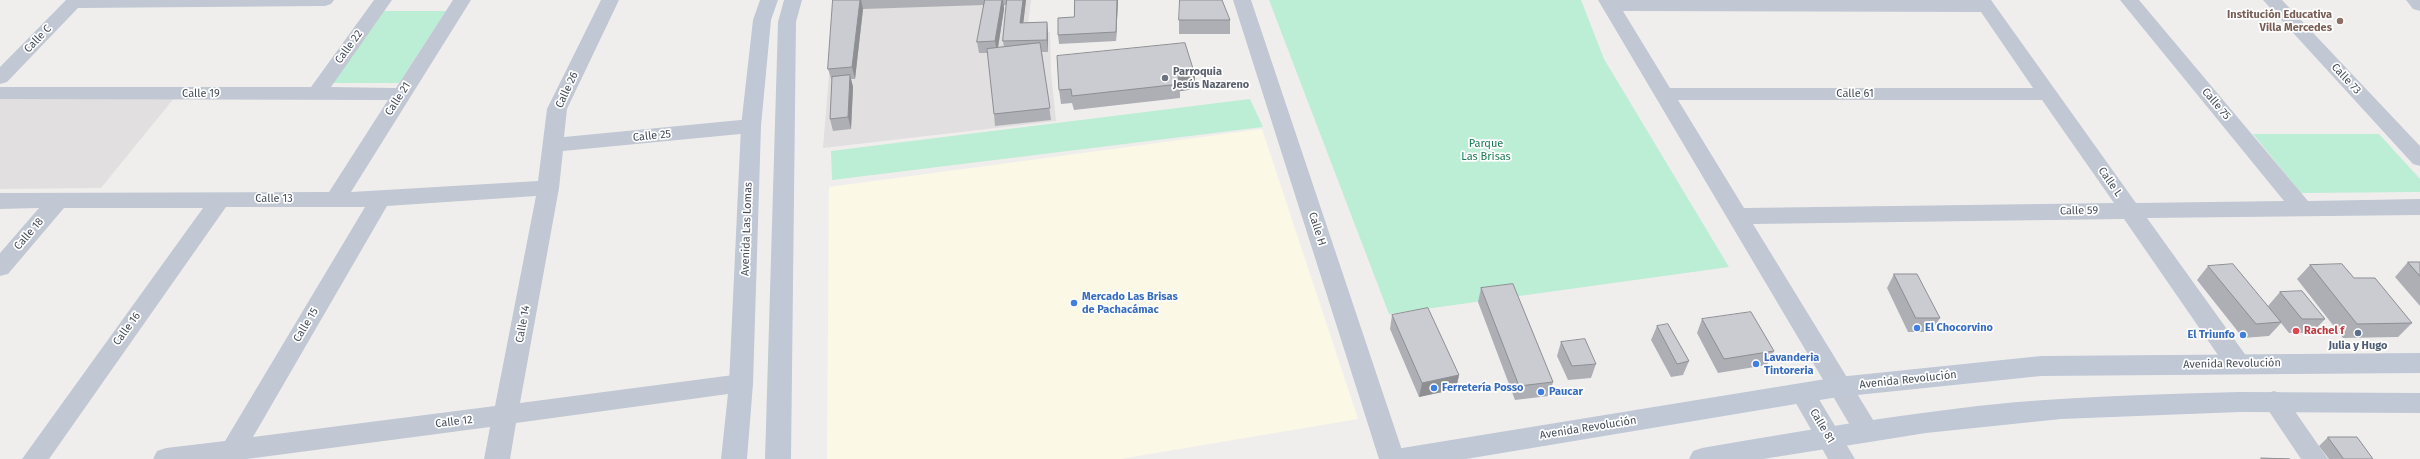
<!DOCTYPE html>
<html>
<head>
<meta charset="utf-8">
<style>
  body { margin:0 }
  canvas { display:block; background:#f0eeed }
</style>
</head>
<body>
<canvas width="2420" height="459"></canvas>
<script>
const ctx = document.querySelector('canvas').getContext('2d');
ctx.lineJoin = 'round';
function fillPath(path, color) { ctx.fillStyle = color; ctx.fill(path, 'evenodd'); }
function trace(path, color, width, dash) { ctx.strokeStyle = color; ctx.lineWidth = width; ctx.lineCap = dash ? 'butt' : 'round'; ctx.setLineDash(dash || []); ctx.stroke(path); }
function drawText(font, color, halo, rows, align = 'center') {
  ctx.font = font + ' "Fira Sans",sans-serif'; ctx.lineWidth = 3.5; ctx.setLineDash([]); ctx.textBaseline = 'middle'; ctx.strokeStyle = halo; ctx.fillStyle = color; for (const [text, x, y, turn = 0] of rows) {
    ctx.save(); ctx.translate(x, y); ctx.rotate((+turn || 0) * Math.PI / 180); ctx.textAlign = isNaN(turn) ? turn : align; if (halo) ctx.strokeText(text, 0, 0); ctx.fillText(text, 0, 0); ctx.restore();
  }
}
fillPath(new Path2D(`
  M 1262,129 L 1358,419 L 1120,459 L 827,459 L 829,187 Z`), '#fbf8e6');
fillPath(new Path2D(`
  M 835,0 L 1031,0 L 1027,32 L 1050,32 L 1051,72 L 1056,121 L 823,148 Z
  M 175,97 L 101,188 L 0,189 L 0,99 Z`), '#e1dfdf');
fillPath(new Path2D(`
  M 1269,0 L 1581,0 L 1604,59 L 1729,267 L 1389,314 Z
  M 384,11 L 446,11 L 399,83 L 333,83 Z
  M 1250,99 L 1263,127 L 832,180 L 831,151 Z
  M 2253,134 L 2379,134 L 2420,179 L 2420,192 L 2301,193 Z`), '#bcedd5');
fillPath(new Path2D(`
  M 66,0 L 334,0 L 331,4 L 325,6 L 78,8 L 7,82 L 0,84 L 0,67 Z
  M 374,0 L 392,0 L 331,87 L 396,88 L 453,0 L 471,0 L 351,192 L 538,181 L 547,109 L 601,0 L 619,0 L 567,109 L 564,137 L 751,119 L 758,121 L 761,126 L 758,131 L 751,133 L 563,151 L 559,188 L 520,403 L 741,374 L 750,377 L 753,384 L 750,391 L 516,423 L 510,459 L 484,459 L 490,427 L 247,459 L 153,459 L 157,451 L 166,448 L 225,441 L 365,207 L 226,207 L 49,459 L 22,459 L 203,208 L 64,208 L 8,274 L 0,276 L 0,253 L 39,208 L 0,209 L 0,193 L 329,192 L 388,100 L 0,99 L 0,87 L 311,87 ZM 536,196 L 495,406 L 253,437 L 387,206 Z
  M 1233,0 L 1251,0 L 1405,459 L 1379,459 Z
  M 1598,0 L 1991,0 L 2136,203 L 2284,201 L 2120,0 L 2139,0 L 2308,201 L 2420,199 L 2420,215 L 2147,218 L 2247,357 L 2250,364 L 2247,371 L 2238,374 L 2229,371 L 2124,219 L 1753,224 L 1875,423 L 1879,430 L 1875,437 L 1866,440 L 1857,437 ZM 1623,11 L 1981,12 L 2033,88 L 1670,88 ZM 1678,100 L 2042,100 L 2114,203 L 1744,208 Z
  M 2263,0 L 2282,0 L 2420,146 L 2420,166 L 2413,164 Z
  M 2406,0 L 2420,0 L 2420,11 L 2413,9 Z
  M 1802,383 L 1811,386 L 1855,459 L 1828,459 L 1790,393 L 1793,386 Z
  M 2274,391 L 2283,394 L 2328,459 L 2301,459 L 2262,401 L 2265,394 Z`), '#c1c8d3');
fillPath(new Path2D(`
  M 760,0 L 778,0 L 771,20 L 761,126 L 753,384 L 747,459 L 721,459 L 729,384 L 741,126 L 753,20 Z
  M 784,0 L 802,0 L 796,22 L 791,459 L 765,459 L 778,22 Z
  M 2420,353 L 2420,373 L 2041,376 L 1838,397 L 1466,459 L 1389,459 L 1393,451 L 1402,448 L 1838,377 L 2041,356 Z
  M 2240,392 L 2420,393 L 2420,413 L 2240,412 L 2061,419 L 1926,433 L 1763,459 L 1689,459 L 1693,451 L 1702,448 C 1806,430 1911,412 2017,402 C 2091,396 2166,394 2240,392 Z`), '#c0c8d6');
fillPath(new Path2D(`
  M 833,0 L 1026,0 L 1023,23 L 1047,22 L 1048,34 L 1048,52 L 1042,52 L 1051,120 L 995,126 L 994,114 L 988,53 L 979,53 L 977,42 L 984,5 L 863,9 L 855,79 L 851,79 L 853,87 L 851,129 L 833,131 L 830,119 L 832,81 L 828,69 ZM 1004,5 L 1007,5 L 1003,41 L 1004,47 L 998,48 L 1004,9 Z
  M 1075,0 L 1118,0 L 1116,41 L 1059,44 L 1058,35 L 1074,17 Z
  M 1179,20 L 1230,20 L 1230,34 L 1179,34 Z
  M 1185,43 L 1195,89 L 1180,91 L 1180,98 L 1074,110 L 1072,103 L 1061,104 L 1059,90 Z
  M 2408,262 L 2420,262 L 2420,306 L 2395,277 Z
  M 2310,265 L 2354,278 L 2412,323 L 2398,337 L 2343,338 L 2297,279 Z
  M 2208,266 L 2268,306 L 2280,292 L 2325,319 L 2312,333 L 2289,333 L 2281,323 L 2269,336 L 2243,338 L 2197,280 Z
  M 1894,274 L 1940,318 L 1931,332 L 1908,332 L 1887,288 Z
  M 1481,288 L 1553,382 L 1549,396 L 1515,400 L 1478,302 Z
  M 1392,315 L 1459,375 L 1456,389 L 1419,397 L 1390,329 Z
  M 1702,319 L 1774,351 L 1767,365 L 1718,373 L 1697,333 Z
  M 1657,326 L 1689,361 L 1683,375 L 1671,377 L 1651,340 Z
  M 1561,342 L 1596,364 L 1591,378 L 1568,380 L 1557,356 Z
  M 2328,437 L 2373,459 L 2329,459 L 2319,446 Z`), '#aeafb5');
fillPath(new Path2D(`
  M 860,0 L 861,0 L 863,9 L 855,79 L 852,67 Z
  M 1002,0 L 1003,0 L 1004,9 L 997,53 L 995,41 Z
  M 1023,0 L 1026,0 L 1022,34 L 1020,23 Z
  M 1117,0 L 1118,0 L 1116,41 L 1116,32 Z
  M 1047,22 L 1048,34 L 1048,52 L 1047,40 Z
  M 850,75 L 853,87 L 851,129 L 848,117 Z
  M 1195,75 L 1195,89 L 1180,91 L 1180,84 L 1178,77 Z
  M 1459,375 L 1456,389 L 1419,397 L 1422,383 Z`), '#8d8f93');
const building = new Path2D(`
  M 833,0 L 860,0 L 852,67 L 828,69 Z
  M 985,0 L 1002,0 L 995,41 L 977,42 Z
  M 1007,0 L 1023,0 L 1020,23 L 1047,22 L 1047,40 L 1003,41 Z
  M 1075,0 L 1117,0 L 1116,32 L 1058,35 L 1058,18 L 1074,17 Z
  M 1180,0 L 1222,0 L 1230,20 L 1179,20 Z
  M 1040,43 L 1050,108 L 994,114 L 987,49 Z
  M 1185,43 L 1195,75 L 1178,77 L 1180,84 L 1072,96 L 1071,89 L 1059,90 L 1057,56 Z
  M 850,75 L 848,117 L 830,119 L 832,77 Z
  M 2408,262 L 2420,262 L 2420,276 Z
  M 2233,264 L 2281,322 L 2256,324 L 2208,266 Z
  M 2342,264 L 2354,278 L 2375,278 L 2412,323 L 2357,324 L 2310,265 Z
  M 1894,274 L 1917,274 L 1940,318 L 1916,318 Z
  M 1513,284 L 1553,382 L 1519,386 L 1481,288 Z
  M 2302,291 L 2325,319 L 2302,319 L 2280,292 Z
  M 1428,308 L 1459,375 L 1422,383 L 1392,315 Z
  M 1751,312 L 1774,351 L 1724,359 L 1702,319 Z
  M 1668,324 L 1689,361 L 1677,364 L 1657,326 Z
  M 1585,339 L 1596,364 L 1572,366 L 1561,342 Z
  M 2328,437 L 2357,437 L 2373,459 L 2344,459 Z
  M 2261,458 L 2289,459 L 2290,459 L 2262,459 Z`);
fillPath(building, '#caccd2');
trace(building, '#8d8f93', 1);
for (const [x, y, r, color] of [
  [2340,21,4,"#8d6e63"],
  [1165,78,4,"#6b7280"],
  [1074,303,4,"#3f7fe0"],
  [1917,328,4,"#3f7fe0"],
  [2296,331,4,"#e0444e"],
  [2358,333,4,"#5c6f8a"],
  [2243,335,4,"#3f7fe0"],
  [1756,364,4,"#3f7fe0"],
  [1434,388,4,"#3f7fe0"],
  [1541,392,4,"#3f7fe0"]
]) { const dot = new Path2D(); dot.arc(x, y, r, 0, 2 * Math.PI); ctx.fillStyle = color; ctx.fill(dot); trace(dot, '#fff', 1.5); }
drawText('bold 11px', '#785e54', '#fff', [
  ["Institución Educativa",2332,15],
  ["Villa Mercedes",2332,28]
], 'right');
drawText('11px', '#464e5a', '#fff', [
  ["Calle C",38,39,-46],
  ["Calle 22",349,47,-54],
  ["Calle 73",2346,79,47],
  ["Calle 26",567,90,-65],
  ["Calle 19",201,94],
  ["Calle 61",1855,94],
  ["Calle 21",398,99,-57],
  ["Calle 75",2216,104,50],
  ["Calle 25",652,136,-6],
  ["Calle L",2110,182,55],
  ["Calle 13",274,199],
  ["Calle 59",2079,211,-1],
  ["Avenida Las Lomas",747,229,-88],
  ["Calle H",1317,229,72],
  ["Calle 18",29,234,-49],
  ["Calle 14",523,324,-80],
  ["Calle 15",306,325,-59],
  ["Calle 16",127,329,-54],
  ["Avenida Revolución",2232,364,-1],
  ["Avenida Revolución",1908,380,-6],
  ["Calle 12",454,422,-7],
  ["Calle 81",1822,426,59],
  ["Avenida Revolución",1588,428,-9]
]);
drawText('bold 11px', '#5b616d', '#fff', [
  ["Parroquia",1173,72],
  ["Jesús Nazareno",1173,85]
], 'left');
drawText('11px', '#197a55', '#fff', [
  ["Parque",1486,144],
  ["Las Brisas",1486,157]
]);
drawText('bold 11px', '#366cbe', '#fff', [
  ["Mercado Las Brisas",1082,297],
  ["de Pachacámac",1082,310],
  ["El Chocorvino",1925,328],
  ["El Triunfo",2235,335,"right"],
  ["Lavanderia",1764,358],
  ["Tintoreria",1764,371],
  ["Ferretería Posso",1442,388],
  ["Paucar",1549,392]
], 'left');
drawText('bold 11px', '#be3a42', '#fff', [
  ["Rachel f",2304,331]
], 'left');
drawText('bold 11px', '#4e5e75', '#fff', [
  ["Julia y Hugo",2358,346]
]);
</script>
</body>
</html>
